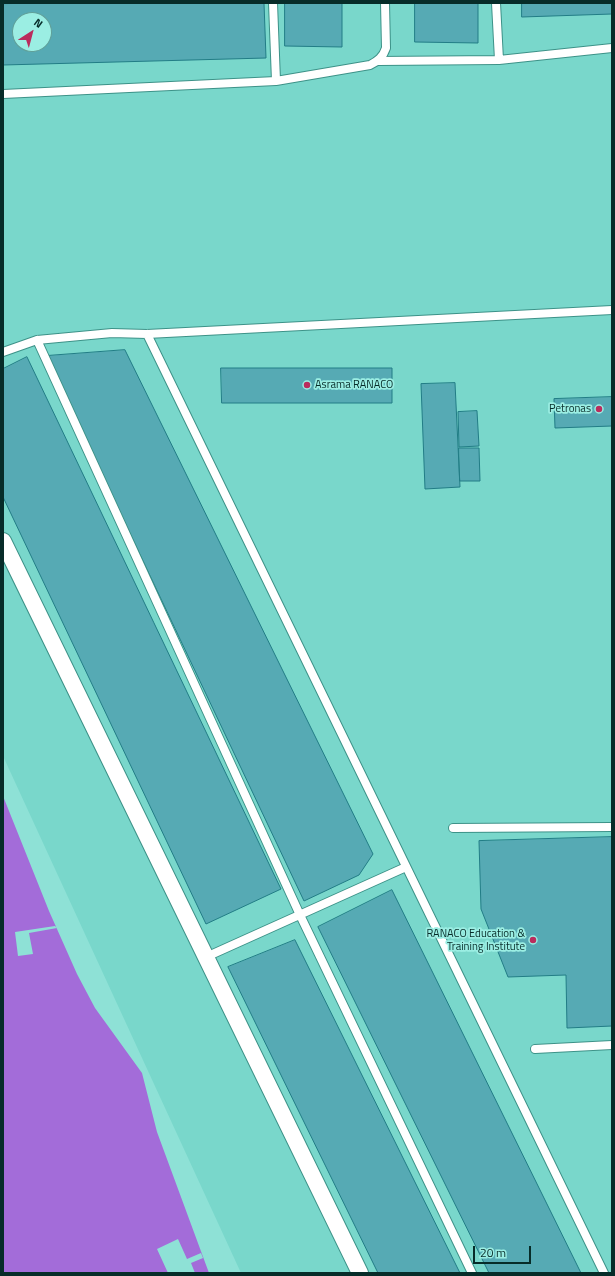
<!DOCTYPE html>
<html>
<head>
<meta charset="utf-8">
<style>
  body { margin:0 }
  #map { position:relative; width:615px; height:1276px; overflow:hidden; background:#8ee1d6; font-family:"Titillium Web",sans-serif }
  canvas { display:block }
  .frame { position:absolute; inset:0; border:4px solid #072c29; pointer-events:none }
  .north { position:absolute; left:12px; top:12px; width:40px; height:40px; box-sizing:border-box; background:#9beee3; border:1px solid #60a099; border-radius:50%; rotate:36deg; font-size:11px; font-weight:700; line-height:16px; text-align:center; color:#072c29 }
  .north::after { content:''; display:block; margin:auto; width:14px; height:18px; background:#ba2c5d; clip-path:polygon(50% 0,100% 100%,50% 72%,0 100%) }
  .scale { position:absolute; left:473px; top:1246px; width:58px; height:18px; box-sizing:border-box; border:2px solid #072c29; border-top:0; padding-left:5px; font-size:12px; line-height:14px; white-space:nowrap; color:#072c29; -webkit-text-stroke:3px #9beee3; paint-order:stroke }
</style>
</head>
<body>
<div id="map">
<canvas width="615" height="1276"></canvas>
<div class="frame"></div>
<div class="north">N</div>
<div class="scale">20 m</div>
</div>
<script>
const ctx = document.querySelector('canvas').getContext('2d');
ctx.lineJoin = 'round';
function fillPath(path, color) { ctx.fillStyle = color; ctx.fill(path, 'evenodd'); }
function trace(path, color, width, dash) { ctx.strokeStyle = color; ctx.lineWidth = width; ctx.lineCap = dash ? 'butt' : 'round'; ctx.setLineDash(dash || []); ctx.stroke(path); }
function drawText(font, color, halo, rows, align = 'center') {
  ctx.font = font + ' "Titillium Web",sans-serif'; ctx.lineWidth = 3.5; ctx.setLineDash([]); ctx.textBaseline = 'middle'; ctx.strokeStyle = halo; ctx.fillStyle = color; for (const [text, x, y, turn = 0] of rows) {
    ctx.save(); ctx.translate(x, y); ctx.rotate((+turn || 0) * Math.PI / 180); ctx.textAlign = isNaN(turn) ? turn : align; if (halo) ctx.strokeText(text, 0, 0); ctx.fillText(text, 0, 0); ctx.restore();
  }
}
fillPath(new Path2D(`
  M 3,3 L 612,3 L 612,1273 L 241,1273 L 3,756 ZM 20,20 L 44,20 L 44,44 L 20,44 Z`), '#79d7cb');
fillPath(new Path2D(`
  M 3,796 L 49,911 L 77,974 L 95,1008 L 142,1073 L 157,1132 L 209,1273 L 3,1273 Z`), '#a36cd9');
fillPath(new Path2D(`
  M 55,926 L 57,928 L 29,933 L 33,954 L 18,956 L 15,932 Z
  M 178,1239 L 187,1259 L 201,1253 L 203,1258 L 191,1263 L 195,1273 L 168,1273 L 157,1249 Z`), '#8ee1d6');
const building = new Path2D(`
  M 61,3 L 264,3 L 266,58 L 3,65 L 3,4 ZM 20,20 L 44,20 L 44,44 L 20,44 Z
  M 285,3 L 342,3 L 342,47 L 285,46 Z
  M 415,3 L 478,3 L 478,43 L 415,42 Z
  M 522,3 L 612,3 L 612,14 L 522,17 Z
  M 125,350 L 373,854 L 359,875 L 304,901 L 46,356 Z
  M 27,357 L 281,889 L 206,924 L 3,497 L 3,369 Z
  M 221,368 L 392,368 L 392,403 L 222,403 Z
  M 455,383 L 460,487 L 425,489 L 421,384 Z
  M 612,397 L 612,426 L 555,428 L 554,399 Z
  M 477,411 L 479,446 L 459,447 L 458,412 Z
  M 459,448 L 479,448 L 480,481 L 460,481 Z
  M 612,837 L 612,1026 L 567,1028 L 566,975 L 508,977 L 481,909 L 479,841 Z
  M 392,890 L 581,1273 L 489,1273 L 318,927 Z
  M 295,940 L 460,1273 L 378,1273 L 228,967 Z`);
fillPath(building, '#56aab4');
trace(building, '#227d86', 1);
const lane = new Path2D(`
  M 273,3 L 276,81
  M 496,3 L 499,60
  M 378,61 L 499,60 L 612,48
  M 3,94 L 276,81 L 370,65 C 378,61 383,57 386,48 L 385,3
  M 147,334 L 604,1273
  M 37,340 L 300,915 L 472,1273
  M 3,352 L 37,340 L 112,333 L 147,334 L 612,310
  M 453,828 L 612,827
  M 206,957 L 406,867
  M 535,1049 L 612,1045`);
const street = new Path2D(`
  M 3,541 L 360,1273`);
trace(lane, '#3d9288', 10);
trace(street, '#3d9288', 18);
trace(lane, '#fff', 8);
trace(street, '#fff', 16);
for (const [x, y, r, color] of [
  [307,385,4,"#ba2c5d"],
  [599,409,4,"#ba2c5d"],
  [533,940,4,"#ba2c5d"]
]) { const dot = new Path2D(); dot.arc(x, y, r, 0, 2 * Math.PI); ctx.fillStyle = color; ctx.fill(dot); trace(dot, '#9beee3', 1.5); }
drawText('11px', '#072c29', '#9beee3', [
  ["Asrama RANACO",315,385,"left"],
  ["Petronas",591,409],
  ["RANACO Education &",525,934],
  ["Training Institute",525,947]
], 'right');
</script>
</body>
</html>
